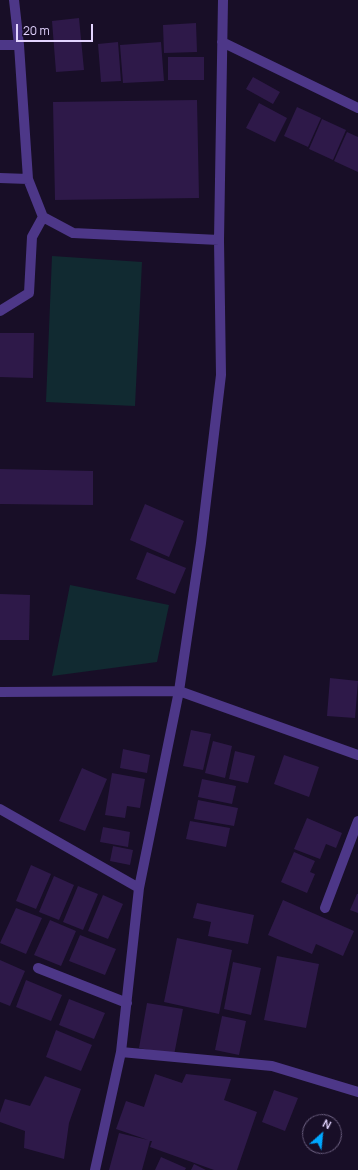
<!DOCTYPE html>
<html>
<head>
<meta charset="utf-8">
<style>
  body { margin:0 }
  #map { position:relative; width:358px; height:1170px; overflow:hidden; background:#180e27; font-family:Manrope,sans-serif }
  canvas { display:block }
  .north { position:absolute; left:302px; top:1114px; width:40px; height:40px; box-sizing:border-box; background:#180e27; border:1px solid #695d7d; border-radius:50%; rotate:27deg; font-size:11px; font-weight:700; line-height:16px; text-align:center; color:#e3d4ff }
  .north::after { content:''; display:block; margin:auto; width:14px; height:18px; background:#00a7ff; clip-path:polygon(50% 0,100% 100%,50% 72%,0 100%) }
  .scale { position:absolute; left:16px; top:24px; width:77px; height:18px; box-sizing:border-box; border:2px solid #e3d4ff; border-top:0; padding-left:5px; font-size:12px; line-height:14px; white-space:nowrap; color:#e3d4ff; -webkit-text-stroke:3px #180e27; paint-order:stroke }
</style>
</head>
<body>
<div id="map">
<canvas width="358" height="1170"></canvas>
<div class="north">N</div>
<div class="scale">20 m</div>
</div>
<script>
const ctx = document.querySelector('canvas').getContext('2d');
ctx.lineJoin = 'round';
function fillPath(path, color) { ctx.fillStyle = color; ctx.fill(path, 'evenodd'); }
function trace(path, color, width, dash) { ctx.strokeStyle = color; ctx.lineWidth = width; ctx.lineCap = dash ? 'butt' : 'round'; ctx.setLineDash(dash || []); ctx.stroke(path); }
fillPath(new Path2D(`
  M 52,256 L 142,262 L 135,406 L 46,402 Z
  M 70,585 L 169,605 L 157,662 L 52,676 Z`), '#112a31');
fillPath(new Path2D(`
  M 79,18 L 84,70 L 56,72 L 52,21 Z
  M 196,23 L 197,52 L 164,53 L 163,25 Z
  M 118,42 L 121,81 L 101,82 L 98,44 Z
  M 161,42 L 164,81 L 123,83 L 120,45 Z
  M 168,57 L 204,57 L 204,80 L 168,80 Z
  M 253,77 L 280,92 L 273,104 L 246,89 Z
  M 197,100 L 199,198 L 55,200 L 53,102 Z
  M 259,103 L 287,118 L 275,142 L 246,128 Z
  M 297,107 L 321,118 L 308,147 L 284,136 Z
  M 322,119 L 346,130 L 333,160 L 309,149 Z
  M 347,132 L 358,137 L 358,172 L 334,161 Z
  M 0,333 L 34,333 L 33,378 L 0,377 Z
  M 0,469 L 93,471 L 93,505 L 0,504 Z
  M 145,504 L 184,521 L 169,557 L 130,540 Z
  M 147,552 L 186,568 L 175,594 L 136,579 Z
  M 0,594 L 30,595 L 29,640 L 0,640 Z
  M 330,678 L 358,681 L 355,718 L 327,716 Z
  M 191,730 L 211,734 L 203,770 L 183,766 Z
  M 213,741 L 232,746 L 225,778 L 205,773 Z
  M 123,749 L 150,755 L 147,773 L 120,768 Z
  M 235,751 L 255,756 L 248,783 L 229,779 Z
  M 284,755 L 319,767 L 309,797 L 274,784 Z
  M 82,768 L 107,779 L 85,831 L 59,821 Z
  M 112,773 L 145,779 L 140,808 L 127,806 L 125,818 L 105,815 Z
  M 202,779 L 236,786 L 232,804 L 198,797 Z
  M 198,800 L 238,808 L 234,826 L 194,819 Z
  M 307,818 L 342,833 L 336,848 L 326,844 L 320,859 L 294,849 Z
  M 190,821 L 230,828 L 226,847 L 186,839 Z
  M 103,827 L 130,832 L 128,847 L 100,842 Z
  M 113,846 L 133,850 L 130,865 L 110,861 Z
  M 294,852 L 315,861 L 310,872 L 315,874 L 307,893 L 281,882 Z
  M 31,865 L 51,874 L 36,909 L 16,901 Z
  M 54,876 L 74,885 L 59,920 L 39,912 Z
  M 78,886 L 98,894 L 83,930 L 63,922 Z
  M 357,894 L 358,894 L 358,913 L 350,910 Z
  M 103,895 L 123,904 L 108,939 L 88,931 Z
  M 283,900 L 354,931 L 343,956 L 316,944 L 312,954 L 268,935 Z
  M 197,903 L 254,915 L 248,944 L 208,936 L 211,922 L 193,918 Z
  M 16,908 L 42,918 L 26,954 L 0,943 Z
  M 50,920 L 76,931 L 61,966 L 34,955 Z
  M 80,935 L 116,949 L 105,975 L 69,961 Z
  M 177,938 L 232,950 L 219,1014 L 164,1002 Z
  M 277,956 L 319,964 L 306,1028 L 264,1020 Z
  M 0,960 L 25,971 L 10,1006 L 0,1002 Z
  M 233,962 L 261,968 L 251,1015 L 224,1009 Z
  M 26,980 L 62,995 L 51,1021 L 16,1007 Z
  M 69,999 L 105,1013 L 94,1039 L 59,1025 Z
  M 147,1003 L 183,1009 L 174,1055 L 139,1048 Z
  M 222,1016 L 246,1021 L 239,1055 L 215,1050 Z
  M 56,1030 L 92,1045 L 81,1071 L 46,1057 Z
  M 155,1074 L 182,1083 L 186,1074 L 231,1079 L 224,1100 L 257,1112 L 237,1170 L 214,1170 L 150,1147 L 152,1141 L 150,1141 L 142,1170 L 109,1170 L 119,1133 L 148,1140 L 116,1129 L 126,1101 L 144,1107 Z
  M 45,1076 L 81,1089 L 69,1123 L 64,1159 L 24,1148 L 25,1131 L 0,1122 L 0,1113 L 5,1099 L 30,1106 Z
  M 274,1090 L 298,1098 L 285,1131 L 262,1122 Z
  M 161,1157 L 186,1168 L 185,1170 L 155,1170 Z
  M 194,1164 L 206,1170 L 191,1170 Z`), '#2e1949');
trace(new Path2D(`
  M 14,0 L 19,45 L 28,179 L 43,217 L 73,233 L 219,240
  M 222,42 L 358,108
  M 0,45 L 19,45
  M 0,178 L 28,179
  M 0,311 L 29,293 L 32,237 L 43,217
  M 0,692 L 179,691 L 358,755
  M 0,809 L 139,888
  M 325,908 L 358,821
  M 38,968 L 127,1003
  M 121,1052 L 272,1066 L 358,1092
  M 95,1170 L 121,1052 L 139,888 L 179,691 L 201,543 L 221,375 L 219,240 L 223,0`), '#4d3788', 10);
</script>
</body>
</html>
